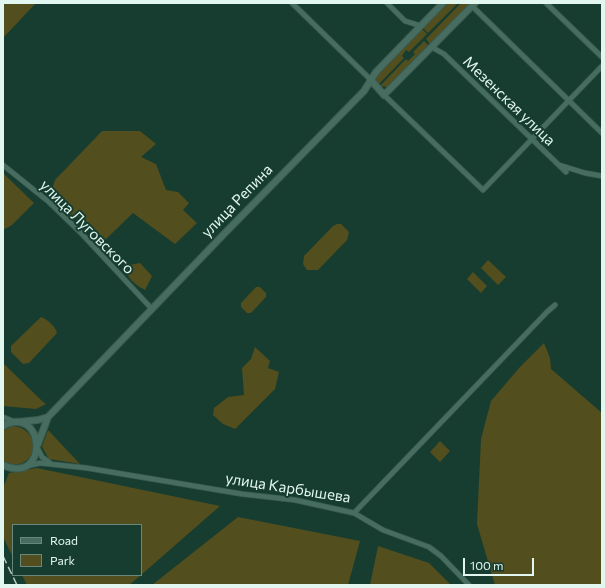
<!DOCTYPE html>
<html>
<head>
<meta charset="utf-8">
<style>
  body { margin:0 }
  #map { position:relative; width:605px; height:588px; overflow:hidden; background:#173d31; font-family:Commissioner,sans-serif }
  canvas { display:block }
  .frame { position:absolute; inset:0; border:4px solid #e2f7ef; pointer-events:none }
  .legend { position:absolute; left:12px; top:524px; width:130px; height:52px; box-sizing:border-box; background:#173d31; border:1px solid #68877d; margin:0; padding:5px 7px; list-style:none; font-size:12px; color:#e2f7ef }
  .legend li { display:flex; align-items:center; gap:8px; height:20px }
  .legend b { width:20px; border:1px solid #68877d }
  .scale { position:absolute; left:463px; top:558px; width:71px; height:18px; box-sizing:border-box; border:2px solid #e2f7ef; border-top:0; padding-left:5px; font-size:12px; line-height:14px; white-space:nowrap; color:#e2f7ef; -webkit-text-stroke:3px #173d31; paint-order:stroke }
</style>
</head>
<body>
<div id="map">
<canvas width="605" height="588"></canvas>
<div class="frame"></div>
<ul class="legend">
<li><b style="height:5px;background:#476d60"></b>Road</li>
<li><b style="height:11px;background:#534e1d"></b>Park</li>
</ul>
<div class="scale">100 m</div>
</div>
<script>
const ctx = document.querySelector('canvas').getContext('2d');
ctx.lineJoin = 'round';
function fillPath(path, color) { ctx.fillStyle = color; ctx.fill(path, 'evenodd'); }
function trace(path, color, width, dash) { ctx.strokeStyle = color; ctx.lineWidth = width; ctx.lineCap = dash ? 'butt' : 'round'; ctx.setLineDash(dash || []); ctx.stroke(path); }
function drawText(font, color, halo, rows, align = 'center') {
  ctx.font = font + ' Commissioner,sans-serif'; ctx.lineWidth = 4; ctx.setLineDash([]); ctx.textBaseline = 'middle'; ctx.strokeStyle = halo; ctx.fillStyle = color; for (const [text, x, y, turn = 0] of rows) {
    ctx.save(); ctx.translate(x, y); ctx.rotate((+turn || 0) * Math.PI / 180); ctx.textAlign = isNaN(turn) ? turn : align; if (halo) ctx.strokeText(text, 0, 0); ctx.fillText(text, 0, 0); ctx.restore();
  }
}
fillPath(new Path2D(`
  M 3,3 L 36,3 L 3,38 Z
  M 447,3 L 458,3 L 428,33 L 423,28 Z
  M 461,3 L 469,4 L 430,44 L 426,39 Z
  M 422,29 L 427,34 L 409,52 L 406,50 L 402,56 L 404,58 L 378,85 L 376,80 L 378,74 Z
  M 424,41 L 428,45 L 388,87 L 380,86 L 406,59 L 408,61 L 415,54 L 413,52 Z
  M 102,131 L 140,131 L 156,144 L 141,157 L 156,164 L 166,190 L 178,192 L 189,203 L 183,210 L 197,223 L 175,244 L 133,213 L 105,240 L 82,218 L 69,217 L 49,198 L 55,180 Z
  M 3,173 L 34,203 L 12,225 L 3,230 Z
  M 337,224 L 341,224 L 349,232 L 347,240 L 318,270 L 307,270 L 303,264 L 304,256 L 333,226 Z
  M 488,260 L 506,277 L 498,285 L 481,268 Z
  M 140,263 L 152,276 L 145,290 C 134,284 128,279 124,266 Z
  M 473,272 L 487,286 L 481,293 L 467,279 Z
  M 256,287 L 260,287 L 266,293 L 266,297 L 251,313 L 247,313 L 241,307 L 241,303 Z
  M 41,317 C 47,319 56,327 57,333 L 29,363 L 23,364 L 11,352 L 11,346 Z
  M 544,343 L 550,358 L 551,369 L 602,413 L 602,585 L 495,585 L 477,524 L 481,439 L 491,401 L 520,367 Z
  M 255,347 L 270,361 L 268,368 L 279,372 L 275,389 L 235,429 L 223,424 L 213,415 L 214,408 L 228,397 L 244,395 L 242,368 L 251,359 Z
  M 3,363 L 42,401 L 46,404 L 36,409 L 3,406 Z
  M 14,426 C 48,432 33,477 3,461 L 3,430 Z
  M 48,430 L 80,464 L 49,459 L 42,447 Z
  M 440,441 L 450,451 L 440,462 L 430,452 Z
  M 37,468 L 220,506 L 141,575 L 141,525 L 13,525 L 13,557 L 3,537 L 3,488 L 9,473 Z
  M 238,517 L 360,541 L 348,585 L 152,585 Z
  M 378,546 L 429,563 L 451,585 L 370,585 Z
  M 22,575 L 141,575 L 129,585 L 27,585 Z`), '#534e1d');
const street = new Path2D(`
  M 292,3 L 370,79
  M 387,3 L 405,21 L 418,25
  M 546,3 L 602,57
  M 472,6 L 602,133
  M 435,49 L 444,54 L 566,172
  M 384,95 L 483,190 L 602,66
  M 3,165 L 49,202 L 80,232 L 152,309
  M 559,165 L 585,173 L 602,176
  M 3,417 L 15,422
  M 38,449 L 42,457 L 49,462
  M 27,466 L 40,463 L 87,468 L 242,494 L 295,500 L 354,513 L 383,530 L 429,547 L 441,556 L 469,585
  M 354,513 L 547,312 L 555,305`);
const secondary = new Path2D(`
  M 370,79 L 384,95 L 475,3
  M 18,422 L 38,420 L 48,417
  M 3,426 C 45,403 50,486 3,465
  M 38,444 L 48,417 L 223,235 L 364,91 L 376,72 L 443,3`);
trace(street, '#3b5a51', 6);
trace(secondary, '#3b5a51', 8);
trace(street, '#476d60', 4.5);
trace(secondary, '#476d60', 6);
trace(new Path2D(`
  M 3,556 L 17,585`), '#b2cbc3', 1.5, [8, 4]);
drawText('15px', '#e2f7ef', '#173d31', [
  ["Мезенская улица",509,101,44],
  ["улица Репина",237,201,-46],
  ["улица Луговского",87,227,45],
  ["улица Карбышева",288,488,9]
]);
</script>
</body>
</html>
